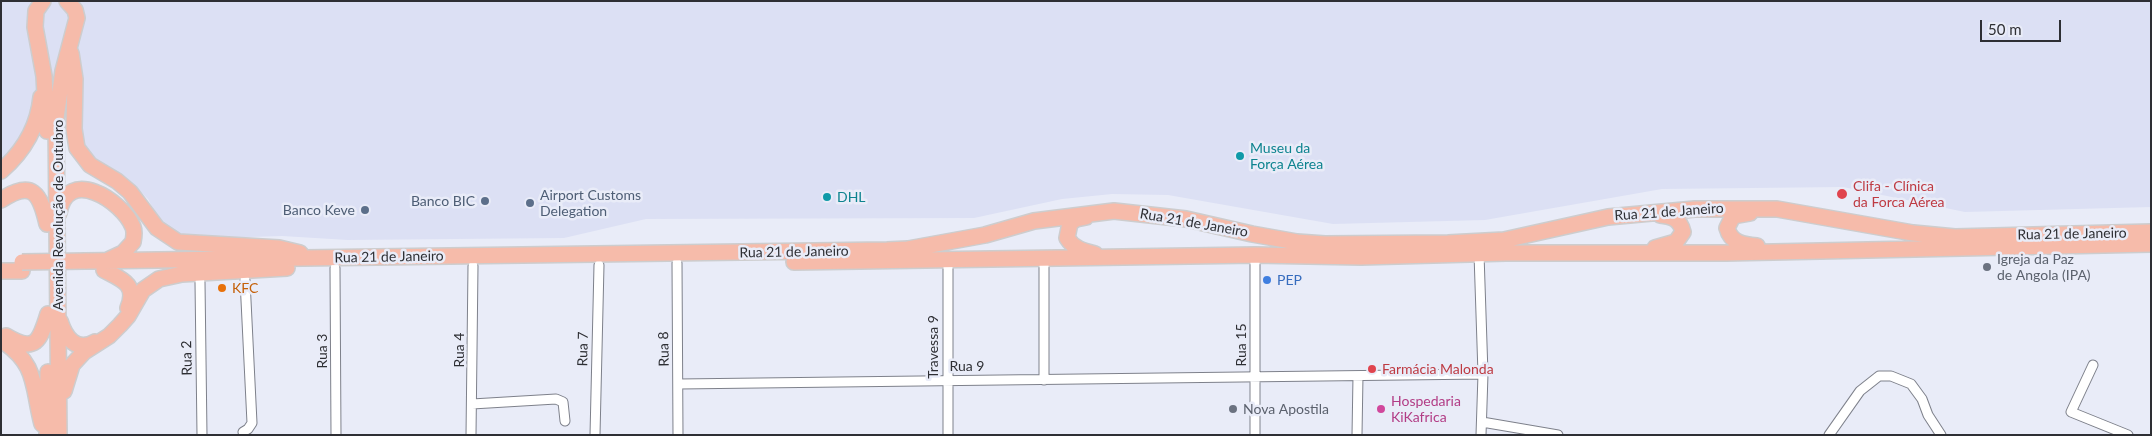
<!DOCTYPE html>
<html>
<head>
<meta charset="utf-8">
<style>
  body { margin:0 }
  #map { position:relative; width:2152px; height:436px; overflow:hidden; background:#e9ecf8; font-family:Lato,sans-serif }
  canvas { display:block }
  .frame { position:absolute; inset:0; border:2px solid #2e2f34; pointer-events:none }
  .scale { position:absolute; left:1980px; top:20px; width:81px; height:22px; box-sizing:border-box; border:2px solid #2e2f34; border-top:0; padding-left:6px; font-size:15px; line-height:18px; white-space:nowrap; color:#2e2f34; -webkit-text-stroke:4px #e9ecf8; paint-order:stroke }
</style>
</head>
<body>
<div id="map">
<canvas width="2152" height="436"></canvas>
<div class="frame"></div>
<div class="scale">50 m</div>
</div>
<script>
const ctx = document.querySelector('canvas').getContext('2d');
ctx.lineJoin = 'round';
function fillPath(path, color) { ctx.fillStyle = color; ctx.fill(path, 'evenodd'); }
function trace(path, color, width, dash) { ctx.strokeStyle = color; ctx.lineWidth = width; ctx.lineCap = dash ? 'butt' : 'round'; ctx.setLineDash(dash || []); ctx.stroke(path); }
function drawText(font, color, halo, rows, align = 'center') {
  ctx.font = font + ' Lato,sans-serif'; ctx.lineWidth = 5; ctx.setLineDash([]); ctx.textBaseline = 'middle'; ctx.strokeStyle = halo; ctx.fillStyle = color; for (const [text, x, y, turn = 0] of rows) {
    ctx.save(); ctx.translate(x, y); ctx.rotate((+turn || 0) * Math.PI / 180); ctx.textAlign = isNaN(turn) ? turn : align; if (halo) ctx.strokeText(text, 0, 0); ctx.fillText(text, 0, 0); ctx.restore();
  }
}
fillPath(new Path2D(`
  M 1,1 L 2151,1 L 2151,207 L 1965,212 L 1843,187 L 1662,189 L 1485,220 L 1333,224 L 1168,195 L 1112,194 L 1062,199 L 974,218 L 646,219 L 564,238 L 348,240 L 282,236 L 186,239 L 162,226 L 148,199 L 133,184 L 93,158 L 82,143 L 79,131 L 27,128 L 22,138 L 1,161 Z`), '#dce0f4');
const minor = new Path2D(`
  M 1479,254 L 1483,374 L 1481,435
  M 1255,255 L 1255,435
  M 1044,259 L 1044,380
  M 948,260 L 948,435
  M 677,263 L 678,435
  M 335,268 L 336,435
  M 200,282 L 202,435
  M 2093,365 L 2071,412 L 2128,435
  M 679,384 L 1483,374
  M 472,404 L 556,399 L 563,402 L 565,421
  M 1482,422 L 1558,435
  M 243,432 L 248,429 L 252,423 L 245,280
  M 471,435 L 473,266
  M 595,435 L 599,265
  M 1357,435 L 1358,376
  M 1829,435 L 1860,391 L 1879,376 L 1891,376 L 1911,384 L 1922,399 L 1928,415 L 1941,435`);
const primary = new Path2D(`
  M 43,1 L 36,11 L 35,27 L 44,76 L 47,131
  M 71,53 L 75,79 L 74,129 L 77,148 L 90,165 L 117,181 L 130,192 L 157,228 L 178,242 L 279,248 L 300,253
  M 1,171 C 24,151 38,127 41,97
  M 1,200 C 33,179 40,194 47,224
  M 59,213 C 67,166 122,200 133,227 C 135,232 134,237 133,242 L 123,253 L 108,260
  M 1750,213 L 1733,216 L 1727,228 C 1731,243 1743,245 1757,246
  M 1086,217 L 1076,219 L 1070,223 L 1067,238 C 1074,249 1083,251 1095,254
  M 1655,248 L 1676,242 L 1683,232 C 1680,219 1672,216 1660,215
  M 85,261 L 887,250 L 908,249 L 985,235 L 1034,221 L 1114,211 L 1186,219 L 1252,234 L 1297,242 L 1325,244 L 1448,243 L 1504,240 L 1608,217 L 1695,209 L 1777,209 L 1913,233 L 1955,237 L 2151,232
  M 794,262 L 1255,255 L 1361,257 L 1506,253 L 1726,253 L 2151,244
  M 104,270 C 121,279 138,284 128,308
  M 1,271 L 22,271
  M 60,321 C 65,337 76,353 95,342
  M 6,336 C 36,354 40,340 48,314
  M 1,340 C 38,364 32,386 42,424
  M 64,391 L 72,365 L 84,352 L 109,336 L 120,325 L 128,316 L 143,290 L 159,279 L 182,274 L 287,268
  M 47,435 L 48,372
  M 59,435 L 56,118 L 63,71 L 77,18 L 75,10 L 67,1`);
trace(minor, '#7e818b', 11);
trace(primary, '#cdcdce', 18);
trace(minor, '#fff', 9);
trace(primary, '#f6bbaa', 15);
const primaryBridge = new Path2D(`
  M 22,262 L 85,261`);
trace(primaryBridge, '#cdcdce', 18, []);
trace(primaryBridge, '#f6bbaa', 15);
for (const [x, y, r, color] of [
  [1240,156,5,"#0f9aa8"],
  [1842,194,6,"#e0444e"],
  [827,197,5,"#0f9aa8"],
  [485,201,5,"#5c6f8a"],
  [530,203,5,"#5c6f8a"],
  [365,210,5,"#5c6f8a"],
  [1987,267,5,"#6b7280"],
  [1267,280,5,"#3f7fe0"],
  [222,288,5,"#e8710a"],
  [1372,369,5,"#e0444e"],
  [1233,409,5,"#6b7280"],
  [1381,409,5,"#d1479c"]
]) { const dot = new Path2D(); dot.arc(x, y, r, 0, 2 * Math.PI); ctx.fillStyle = color; ctx.fill(dot); trace(dot, '#e9ecf8', 2); }
drawText('14px', '#0d838f', '#e9ecf8', [
  ["Museu da",1250,148],
  ["Força Aérea",1250,164],
  ["DHL",837,197]
], 'left');
drawText('14px', '#be3a42', '#e9ecf8', [
  ["Clifa - Clínica",1853,186],
  ["da Forca Aérea",1853,202],
  ["Farmácia Malonda",1382,369]
], 'left');
drawText('14px', '#4e5e75', '#e9ecf8', [
  ["Airport Customs",540,195,"left"],
  ["Delegation",540,211,"left"],
  ["Banco BIC",475,201],
  ["Banco Keve",355,210]
], 'right');
drawText('14px', '#2e2f34', '#e9ecf8', [
  ["Rua 21 de Janeiro",1669,212,-4],
  ["Avenida Revolução de Outubro",58,215,-90],
  ["Rua 21 de Janeiro",1194,223,10],
  ["Rua 21 de Janeiro",2072,234,-1],
  ["Rua 21 de Janeiro",794,252,-1],
  ["Rua 21 de Janeiro",389,257,-1],
  ["Rua 15",1241,345,-90],
  ["Travessa 9",933,347,-90],
  ["Rua 7",583,349,-89],
  ["Rua 8",664,349,-91],
  ["Rua 4",459,350,-90],
  ["Rua 3",322,351,-90],
  ["Rua 2",187,358,-91],
  ["Rua 9",967,366]
]);
drawText('14px', '#5b616d', '#e9ecf8', [
  ["Igreja da Paz",1997,259],
  ["de Angola (IPA)",1997,275],
  ["Nova Apostila",1243,409]
], 'left');
drawText('14px', '#366cbe', '#e9ecf8', [
  ["PEP",1277,280]
], 'left');
drawText('14px', '#c56008', '#e9ecf8', [
  ["KFC",232,288]
], 'left');
drawText('14px', '#b23c85', '#e9ecf8', [
  ["Hospedaria",1391,401],
  ["KiKafrica",1391,417]
], 'left');
</script>
</body>
</html>
